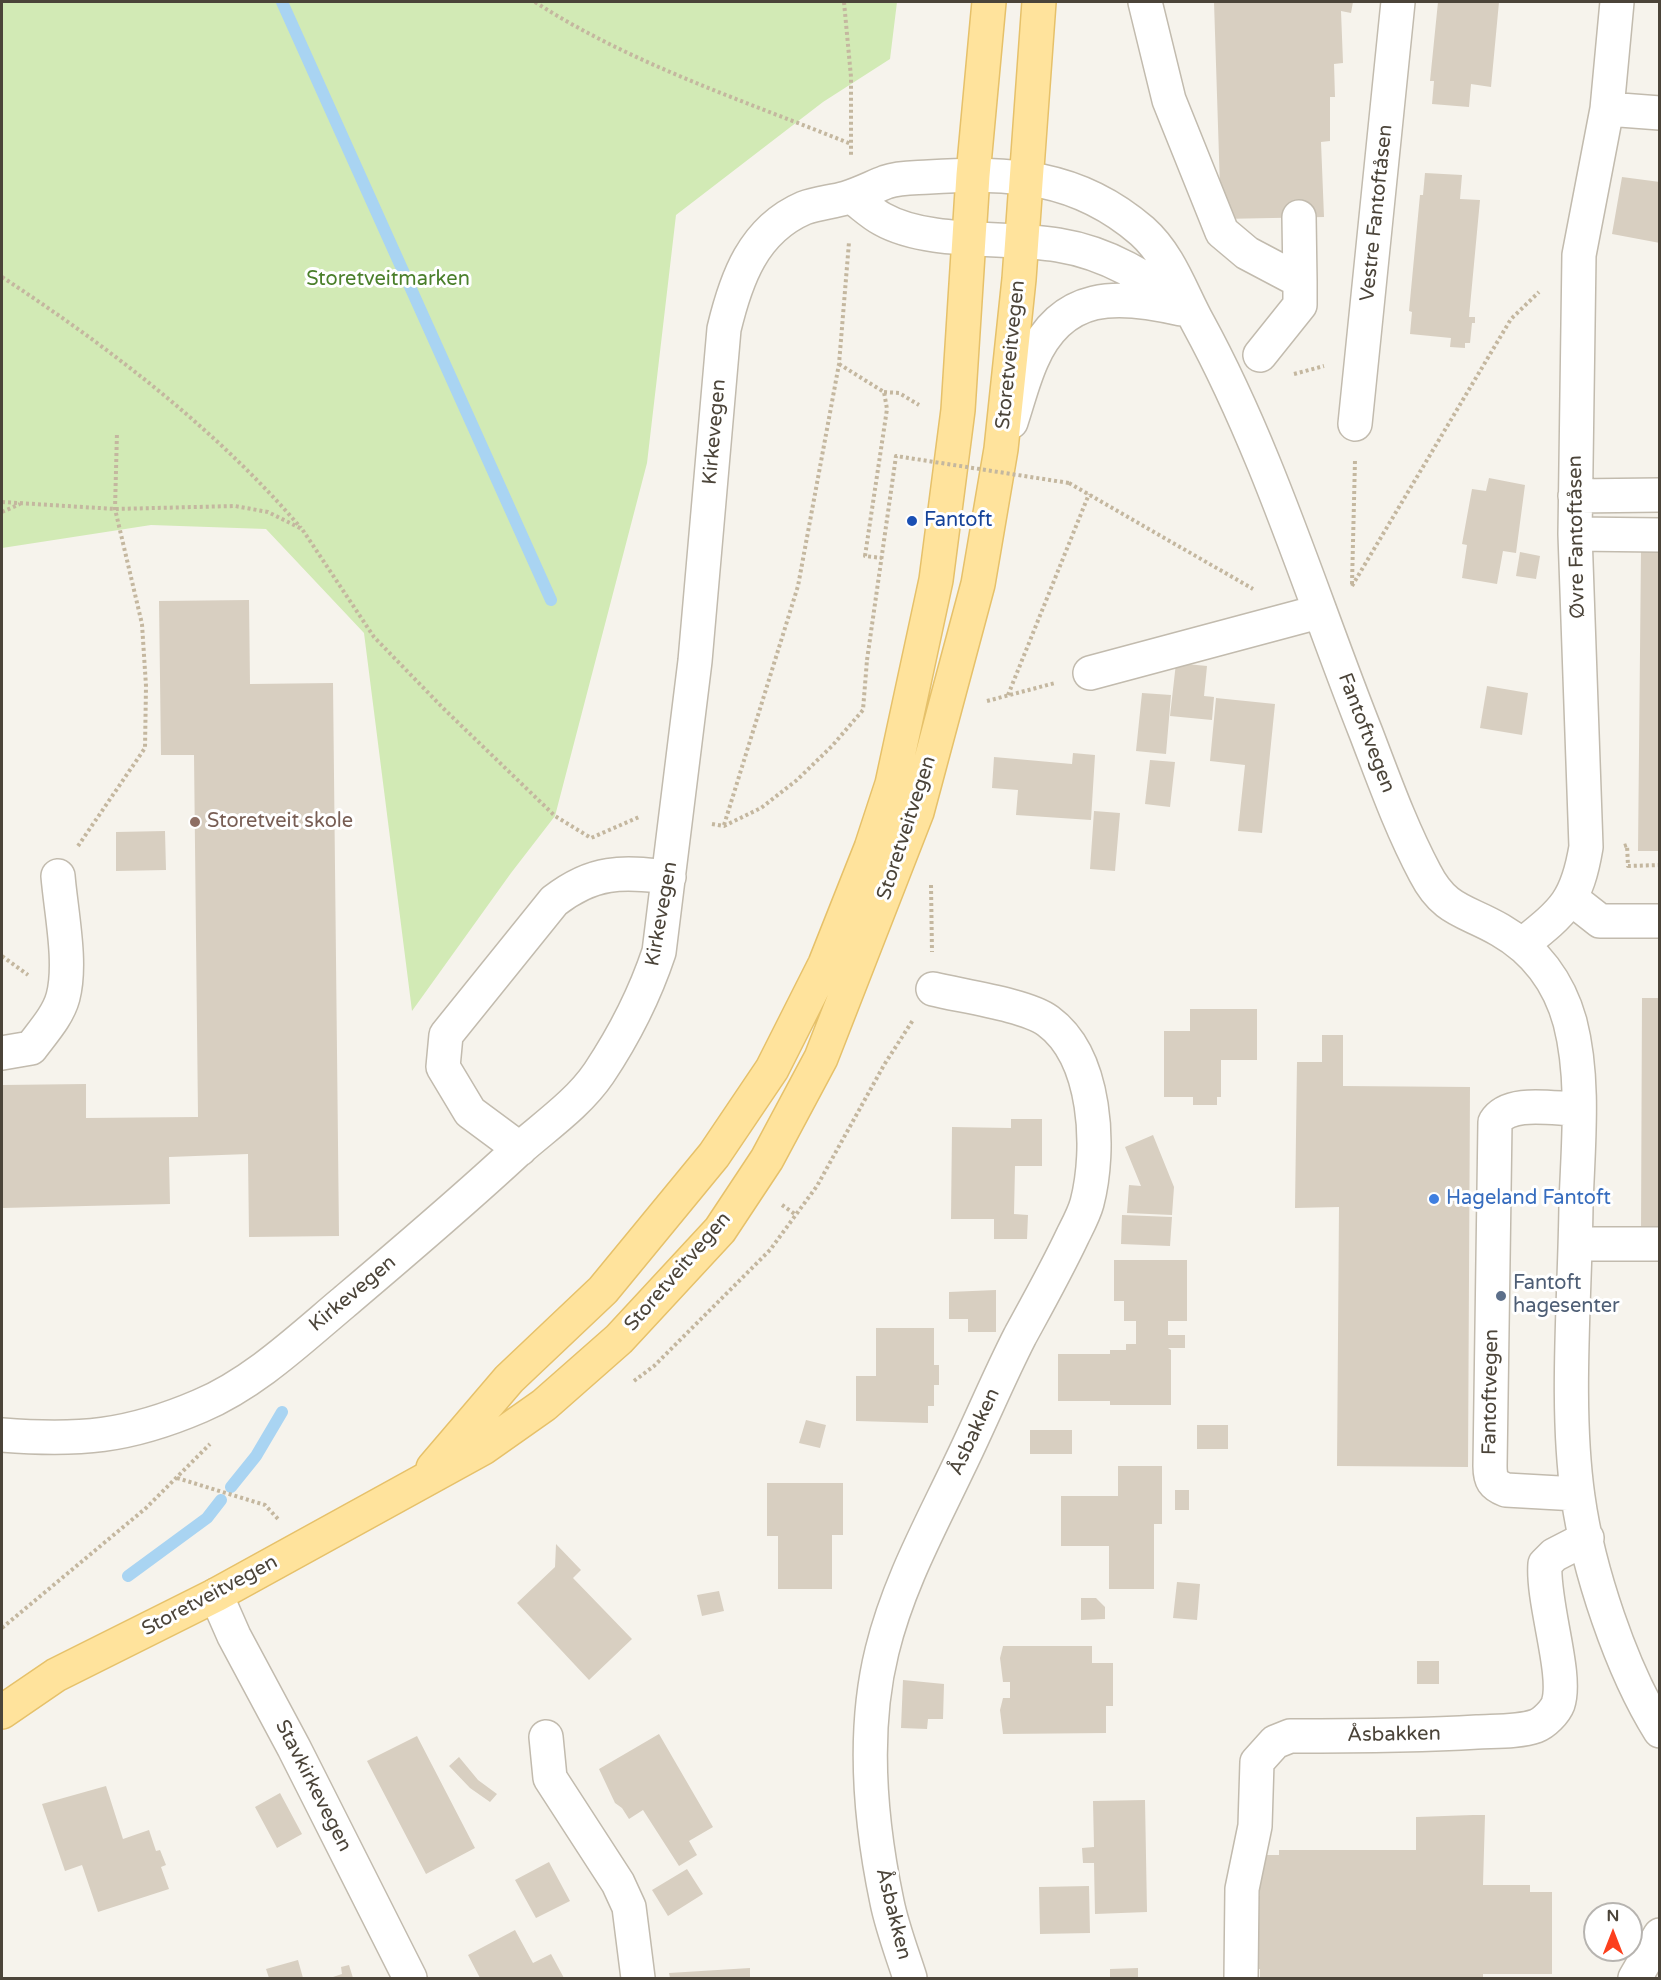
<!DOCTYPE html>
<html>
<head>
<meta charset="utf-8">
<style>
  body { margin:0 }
  #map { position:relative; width:1661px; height:1980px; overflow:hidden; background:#f6f3ec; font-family:"Varela Round",sans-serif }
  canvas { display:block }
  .frame { position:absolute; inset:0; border:3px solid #4b4439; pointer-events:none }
  .north { position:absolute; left:1583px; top:1902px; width:60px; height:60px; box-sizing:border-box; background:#fff; border:2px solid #b7b4b0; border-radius:50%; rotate:0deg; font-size:16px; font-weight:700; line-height:24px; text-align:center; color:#4b4439 }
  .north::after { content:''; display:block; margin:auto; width:21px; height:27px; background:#fc3f1d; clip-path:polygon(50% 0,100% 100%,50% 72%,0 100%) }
</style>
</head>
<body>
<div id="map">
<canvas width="1661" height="1980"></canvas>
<div class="frame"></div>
<div class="north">N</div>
</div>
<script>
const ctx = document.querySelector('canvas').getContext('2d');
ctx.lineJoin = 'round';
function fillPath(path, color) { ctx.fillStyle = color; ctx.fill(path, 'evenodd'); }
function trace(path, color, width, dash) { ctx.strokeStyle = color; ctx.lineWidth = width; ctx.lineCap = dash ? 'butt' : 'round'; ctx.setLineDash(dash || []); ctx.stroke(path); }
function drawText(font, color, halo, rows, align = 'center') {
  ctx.font = font + ' "Varela Round",sans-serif'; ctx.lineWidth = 6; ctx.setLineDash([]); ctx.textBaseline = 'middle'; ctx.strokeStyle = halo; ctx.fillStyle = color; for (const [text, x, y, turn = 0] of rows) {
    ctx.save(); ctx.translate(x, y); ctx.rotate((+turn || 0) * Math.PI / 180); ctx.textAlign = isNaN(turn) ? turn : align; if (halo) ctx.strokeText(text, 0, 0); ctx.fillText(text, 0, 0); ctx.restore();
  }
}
fillPath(new Path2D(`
  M 2,2 L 897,2 L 890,59 L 823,102 L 676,215 L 647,463 L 555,816 L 511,873 L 412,1011 L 364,633 L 266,529 L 151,525 L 2,548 Z`), '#d2eab5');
trace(new Path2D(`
  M 282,2 L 551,600
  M 231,1487 L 256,1456 L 282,1412
  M 128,1576 L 207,1518 L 221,1500`), '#a9d4f2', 12);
fillPath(new Path2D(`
  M 1214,2 L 1353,2 L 1351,13 L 1341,11 L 1343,63 L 1334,64 L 1335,97 L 1330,97 L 1330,141 L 1321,142 L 1324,217 L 1221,219 Z
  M 1438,2 L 1499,2 L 1491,87 L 1471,84 L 1469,107 L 1432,104 L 1434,81 L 1430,81 Z
  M 1425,173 L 1462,175 L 1460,199 L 1480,200 L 1469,317 L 1475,317 L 1475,323 L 1472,323 L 1470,343 L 1465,343 L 1465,348 L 1450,347 L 1451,338 L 1410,334 L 1412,312 L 1409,311 L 1420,195 L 1423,195 Z
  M 1622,177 L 1660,182 L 1660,243 L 1612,234 Z
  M 1489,478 L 1525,485 L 1516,553 L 1503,551 L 1497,584 L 1462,578 L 1467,545 L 1462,544 L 1472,489 L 1486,491 Z
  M 1641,551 L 1660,552 L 1660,851 L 1638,851 Z
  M 1520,552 L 1540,556 L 1536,579 L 1516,576 Z
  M 249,600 L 250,684 L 333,683 L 339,1236 L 249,1237 L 248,1154 L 169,1157 L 170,1204 L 2,1208 L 2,1085 L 86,1084 L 86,1118 L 198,1117 L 194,755 L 161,755 L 159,601 Z
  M 1176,663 L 1207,666 L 1204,696 L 1214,697 L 1212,720 L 1170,716 Z
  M 1487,686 L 1528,693 L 1522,735 L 1480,728 Z
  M 1142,693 L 1171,695 L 1166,754 L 1136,751 Z
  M 1216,698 L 1275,704 L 1262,833 L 1238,831 L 1245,765 L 1210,761 Z
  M 1073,753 L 1095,755 L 1091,820 L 1016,815 L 1018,790 L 992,788 L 994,757 L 1072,764 Z
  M 1150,760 L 1175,762 L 1170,807 L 1145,804 Z
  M 1094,811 L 1120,813 L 1115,871 L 1090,869 Z
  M 165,831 L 166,870 L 116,871 L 116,832 Z
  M 1642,998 L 1660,998 L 1660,1232 L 1641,1232 Z
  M 1190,1009 L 1257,1009 L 1257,1060 L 1221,1060 L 1221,1097 L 1217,1097 L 1217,1105 L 1193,1105 L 1193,1097 L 1164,1097 L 1164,1031 L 1190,1031 Z
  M 1322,1035 L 1343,1035 L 1343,1086 L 1470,1087 L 1468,1467 L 1337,1466 L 1339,1207 L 1295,1208 L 1297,1062 L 1322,1062 Z
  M 1011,1119 L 1042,1119 L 1042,1166 L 1015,1166 L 1014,1214 L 1028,1215 L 1027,1239 L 994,1239 L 994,1219 L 951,1219 L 952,1127 L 1011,1128 Z
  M 1153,1135 L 1174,1187 L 1172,1215 L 1127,1213 L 1129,1185 L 1141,1186 L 1125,1147 Z
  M 1122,1215 L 1172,1217 L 1170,1246 L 1121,1244 Z
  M 1114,1260 L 1187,1260 L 1187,1321 L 1168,1321 L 1168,1335 L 1185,1335 L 1185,1348 L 1168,1348 L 1171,1350 L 1171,1405 L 1110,1405 L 1110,1401 L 1058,1401 L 1058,1354 L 1110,1354 L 1110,1350 L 1126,1350 L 1126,1344 L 1136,1344 L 1136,1321 L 1124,1321 L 1124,1301 L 1114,1301 Z
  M 996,1290 L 996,1332 L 968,1332 L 968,1319 L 949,1319 L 949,1292 Z
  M 876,1328 L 934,1328 L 934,1365 L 939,1365 L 939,1385 L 934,1385 L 934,1406 L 928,1406 L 928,1423 L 856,1421 L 856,1376 L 876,1376 Z
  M 806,1420 L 826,1425 L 820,1448 L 799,1443 Z
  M 1197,1425 L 1228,1425 L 1228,1449 L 1197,1449 Z
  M 1030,1430 L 1072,1430 L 1072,1454 L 1030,1454 Z
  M 1118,1466 L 1162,1466 L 1162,1524 L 1154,1524 L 1154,1589 L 1109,1589 L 1109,1546 L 1061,1546 L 1061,1496 L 1118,1496 Z
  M 767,1483 L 843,1483 L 843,1535 L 832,1535 L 832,1589 L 778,1589 L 778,1536 L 767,1536 Z
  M 1175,1490 L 1189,1490 L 1189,1510 L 1175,1510 Z
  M 556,1544 L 581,1570 L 573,1578 L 632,1639 L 589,1680 L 517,1603 L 555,1567 Z
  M 1177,1582 L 1200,1584 L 1197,1620 L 1173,1618 Z
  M 719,1591 L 724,1611 L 702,1616 L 697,1595 Z
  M 1081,1598 L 1096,1598 L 1105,1607 L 1105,1619 L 1081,1620 Z
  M 1003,1646 L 1092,1646 L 1092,1663 L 1113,1663 L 1113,1706 L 1106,1706 L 1106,1733 L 1003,1734 L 1000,1710 L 1003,1698 L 1010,1698 L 1010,1682 L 1003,1682 L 1000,1658 Z
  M 1417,1661 L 1439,1661 L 1439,1684 L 1417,1684 Z
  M 903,1680 L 944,1684 L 943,1719 L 928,1719 L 927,1729 L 901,1728 Z
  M 659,1734 L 713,1827 L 689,1841 L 697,1855 L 679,1866 L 643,1810 L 629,1819 L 622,1808 L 615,1803 L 599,1769 Z
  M 417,1736 L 475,1848 L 426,1874 L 367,1761 Z
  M 459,1757 L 478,1780 L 497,1794 L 490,1802 L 470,1788 L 449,1766 Z
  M 106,1786 L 123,1839 L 149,1830 L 156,1851 L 160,1850 L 166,1865 L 161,1867 L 169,1889 L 98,1912 L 82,1865 L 65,1871 L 42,1804 Z
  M 280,1793 L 302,1834 L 277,1848 L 255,1807 Z
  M 1145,1800 L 1147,1912 L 1095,1914 L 1094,1863 L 1083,1863 L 1082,1848 L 1094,1847 L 1093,1801 Z
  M 1473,1815 L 1485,1815 L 1483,1885 L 1530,1885 L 1530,1892 L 1552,1892 L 1552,1974 L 1483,1974 L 1483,1978 L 1260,1978 L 1260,1969 L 1246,1969 L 1246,1896 L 1260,1896 L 1260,1855 L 1279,1855 L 1279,1850 L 1416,1850 L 1416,1817 Z
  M 549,1862 L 570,1901 L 536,1918 L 515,1880 Z
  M 687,1869 L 703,1894 L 668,1916 L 652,1890 Z
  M 1089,1886 L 1090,1933 L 1040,1934 L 1039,1887 Z
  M 515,1930 L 533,1963 L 551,1954 L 564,1978 L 480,1978 L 468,1955 Z
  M 298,1960 L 303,1978 L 269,1978 L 266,1969 Z
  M 349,1965 L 353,1978 L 330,1978 L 342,1974 L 341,1967 Z
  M 750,1968 L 750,1978 L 670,1978 L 669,1973 Z
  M 1138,1968 L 1138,1978 L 1110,1978 L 1110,1969 Z`), '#d8cfc1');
const minor = new Path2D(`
  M 1145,2 L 1169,100 L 1222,232 L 1247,253 L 1300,281 L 1300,305 L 1260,355
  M 1607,109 L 1660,113
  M 852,197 C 862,204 871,213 882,219 C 928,245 1005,236 1058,245 C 1108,253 1148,278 1188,309
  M 1299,217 L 1300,281
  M 1011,422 C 1018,401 1023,380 1032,360 C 1062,291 1118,294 1181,309
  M 1355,424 L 1398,2
  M 1575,496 L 1660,495
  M 1575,534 L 1660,535
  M 1090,673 L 1318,612
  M 1572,899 L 1600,921 L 1660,921
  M 1523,944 C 1564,911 1577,901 1586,847 L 1575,534 L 1579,255 L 1607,109 L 1617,2
  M 2,1053 L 31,1048 C 42,1033 58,1016 63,997 C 72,963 61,912 58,876
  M 520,1149 L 470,1112 L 443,1067 L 446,1035 L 554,901 C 594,870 621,872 669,877
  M 1576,1244 L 1660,1244
  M 2,1435 C 79,1441 128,1437 200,1406 C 254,1383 299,1340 343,1303 C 402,1253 460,1204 517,1151 C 544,1127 578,1104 599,1073 C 623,1037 645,994 659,952 L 695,661 L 724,329 C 736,279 753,230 804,208 C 817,203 832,202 846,198 C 860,194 873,187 886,182 C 900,177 915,178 929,177 C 1011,172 1077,175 1142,231 C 1170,256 1181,292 1198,323 C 1268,451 1312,597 1366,733 C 1384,780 1401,828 1425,873 C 1445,912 1466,910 1500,930 C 1535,950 1559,982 1570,1022 C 1585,1080 1578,1145 1576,1205 C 1575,1297 1565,1406 1578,1497 C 1588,1569 1621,1669 1660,1731
  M 1577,1494 L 1506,1490 C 1493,1485 1490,1480 1490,1466 L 1495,1122 C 1509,1099 1554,1109 1578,1109
  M 216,1595 L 234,1636 L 294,1748 L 410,1978
  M 546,1737 L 550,1778 L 618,1883 L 629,1907 L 638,1978
  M 910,1978 C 902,1953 892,1927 887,1902 C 870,1821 862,1732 882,1651 C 898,1585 930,1527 959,1466 C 980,1423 998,1379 1020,1336 C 1038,1303 1057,1269 1073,1235 C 1078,1225 1084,1214 1087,1203 C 1101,1149 1097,1057 1048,1021 C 1027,1005 961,996 933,989
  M 1241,1978 L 1242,1889 L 1255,1826 L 1257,1762 L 1275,1742 L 1290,1736 C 1353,1736 1414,1736 1477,1732 C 1495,1731 1519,1732 1536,1726 C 1544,1723 1555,1712 1558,1704 C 1568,1675 1542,1602 1545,1564 L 1554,1555 L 1587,1538
  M 1635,1978 L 1660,1935`);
const major = new Path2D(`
  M 433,1468 L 509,1379 L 603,1290 L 714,1155 L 772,1069 L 825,964 L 871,848 L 892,784 L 936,580 L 958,410 L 973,175 L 989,2
  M 2,1712 L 56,1675 L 216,1595 L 483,1448 L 544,1405 L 619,1339 L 720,1230 L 767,1159 L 821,1058 L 917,812 L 978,584 L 1001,449 L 1019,279 L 1039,2`);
trace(minor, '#c2bbae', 36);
trace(major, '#e6c16a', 36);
trace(new Path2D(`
  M 535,2 C 631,64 745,101 851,144
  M 844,2 L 851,77 L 851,156
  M 2,277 C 110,348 216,429 301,528
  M 839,364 L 884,392 L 887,409 L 865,556 L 882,558
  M 1294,374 L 1324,366
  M 884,392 L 899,393 L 919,405
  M 1069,483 L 1253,589
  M 2,502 L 115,509 L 235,506 L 268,512 L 302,529 L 374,637 L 444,709 L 555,816 L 591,838 L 639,817
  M 2,512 L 20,504
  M 1352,584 L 1355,460
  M 1352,586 L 1511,319 L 1539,292
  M 1008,695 L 1089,494
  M 987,701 L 1055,683
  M 712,824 L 724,826 L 761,808 L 797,780 L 832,746 L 863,710 L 867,660
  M 724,825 L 798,586 L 839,364 L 849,242
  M 78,846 L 145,748 L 146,686 L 142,624 L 115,509 L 117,432
  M 1624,846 L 1627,845 L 1628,866 L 1660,865
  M 931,885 L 932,952
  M 2,956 L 28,975
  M 782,1205 L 796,1215
  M 634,1381 L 654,1366 L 770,1250 L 817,1186 L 884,1065 L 913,1020
  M 177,1478 L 265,1505 L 278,1519
  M 2,1628 L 146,1508 L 210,1444`), '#c4b79f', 4, [3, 3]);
trace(minor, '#fff', 33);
trace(major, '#ffe39c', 33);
trace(new Path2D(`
  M 867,660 L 896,456 L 1069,483`), '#c4b79f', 4, [3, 3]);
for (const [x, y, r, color] of [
  [912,521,6,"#1a4fb4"],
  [195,822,6,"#8d6e63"],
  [1434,1199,6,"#3f7fe0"],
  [1501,1296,6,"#5c6f8a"]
]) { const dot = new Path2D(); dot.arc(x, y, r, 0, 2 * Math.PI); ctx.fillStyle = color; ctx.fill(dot); trace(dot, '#fff', 2); }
drawText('20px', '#4b4439', '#fff', [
  ["Vestre Fantoftåsen",1377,213,-84],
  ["Storetveitvegen",1011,355,-84],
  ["Kirkevegen",715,432,-85],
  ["Øvre Fantoftåsen",1577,537,-91],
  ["Fantoftvegen",1366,733,69],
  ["Storetveitvegen",907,828,-72],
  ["Kirkevegen",662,914,-80],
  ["Storetveitvegen",678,1272,-49],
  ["Kirkevegen",353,1294,-40],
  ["Fantoftvegen",1491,1392,-89],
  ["Åsbakken",975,1432,-65],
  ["Storetveitvegen",210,1596,-28],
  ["Åsbakken",1394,1735,-1],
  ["Stavkirkevegen",313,1786,63],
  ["Åsbakken",893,1914,76]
]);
drawText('20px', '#4a7f2a', '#fff', [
  ["Storetveitmarken",388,280]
]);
drawText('20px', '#164399', '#fff', [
  ["Fantoft",924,521]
], 'left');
drawText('20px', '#785e54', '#fff', [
  ["Storetveit skole",207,822]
], 'left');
drawText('20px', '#366cbe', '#fff', [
  ["Hageland Fantoft",1446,1199]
], 'left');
drawText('20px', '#4e5e75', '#fff', [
  ["Fantoft",1513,1284],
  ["hagesenter",1513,1307]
], 'left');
</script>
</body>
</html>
